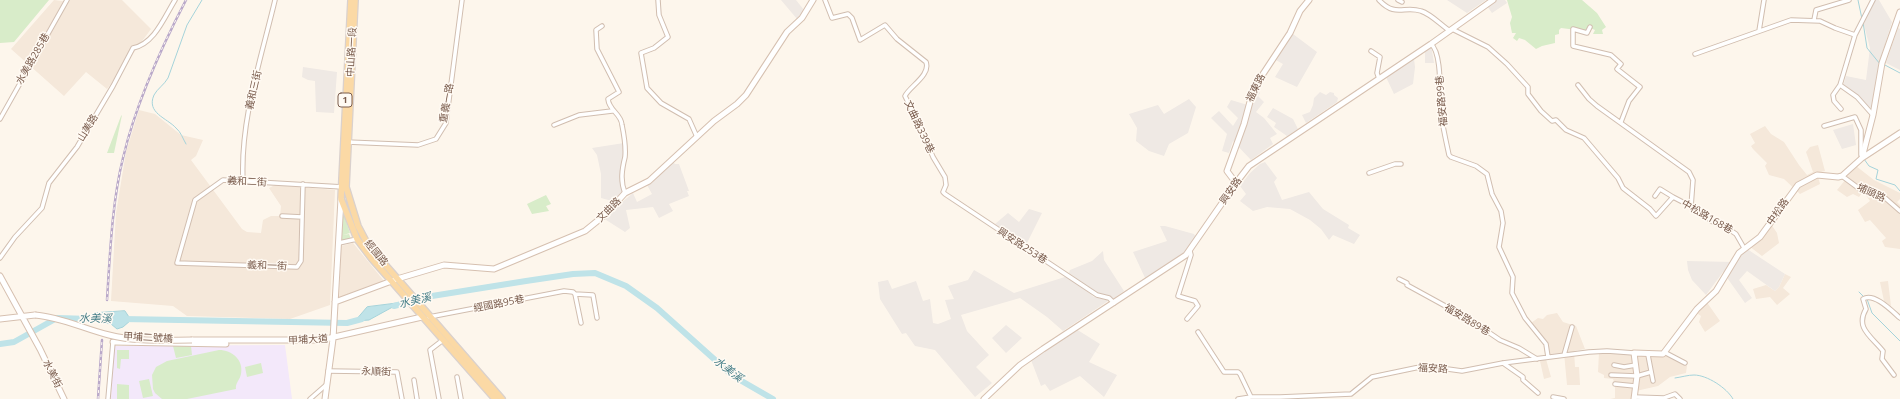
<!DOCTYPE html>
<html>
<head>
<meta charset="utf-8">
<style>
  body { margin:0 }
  canvas { display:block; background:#fdf6ec }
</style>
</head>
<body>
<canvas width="1900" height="399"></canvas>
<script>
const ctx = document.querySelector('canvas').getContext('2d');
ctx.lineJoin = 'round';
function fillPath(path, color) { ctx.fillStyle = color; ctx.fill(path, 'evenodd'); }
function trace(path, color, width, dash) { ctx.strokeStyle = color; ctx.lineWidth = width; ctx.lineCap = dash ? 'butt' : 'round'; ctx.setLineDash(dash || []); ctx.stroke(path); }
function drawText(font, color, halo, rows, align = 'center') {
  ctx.font = font + ' "Open Sans","Noto Sans TC",sans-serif'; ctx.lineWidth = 3; ctx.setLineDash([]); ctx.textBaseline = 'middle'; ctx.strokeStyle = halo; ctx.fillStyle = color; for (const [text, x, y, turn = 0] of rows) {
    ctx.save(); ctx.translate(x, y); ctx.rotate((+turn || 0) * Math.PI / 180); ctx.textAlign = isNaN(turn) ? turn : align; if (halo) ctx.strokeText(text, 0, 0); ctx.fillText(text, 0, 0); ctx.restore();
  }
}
fillPath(new Path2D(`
  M 54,0 L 69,2 L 70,0 L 122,0 L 151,29 L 107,89 L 86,72 L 64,96 L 11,49 Z
  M 139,110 L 155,114 L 181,135 L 203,140 L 196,156 L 191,160 L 242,229 L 247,232 L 261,233 L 263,220 L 271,216 L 280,216 L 281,206 L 269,188 L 275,185 L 335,190 L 330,305 L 290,319 L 187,316 L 173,306 L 111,301 L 116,213 L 126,152 Z
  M 1765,126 L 1771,134 L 1784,142 L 1799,165 L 1807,175 L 1813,172 L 1806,152 L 1810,147 L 1818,145 L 1825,171 L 1817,173 L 1820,184 L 1800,194 L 1784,179 L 1769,175 L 1765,166 L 1767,163 L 1753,149 L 1751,146 L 1755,143 L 1750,134 Z
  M 1856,166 L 1874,180 L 1900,193 L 1900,199 L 1897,202 L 1900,205 L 1900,249 L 1885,247 L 1882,241 L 1886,238 L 1870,220 L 1865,222 L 1858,210 L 1870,201 L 1865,194 L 1862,193 L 1859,197 L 1853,194 L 1847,197 L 1837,190 L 1846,179 L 1845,176 Z
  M 1771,224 L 1777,233 L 1779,243 L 1762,256 L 1749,246 Z
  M 353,243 L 384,281 L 339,298 L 341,246 Z
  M 1785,274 L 1791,277 L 1783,288 L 1790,294 L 1777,305 L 1770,297 L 1756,299 L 1753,289 L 1766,285 L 1775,291 L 1779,287 Z
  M 1888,281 L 1891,306 L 1884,301 L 1880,282 Z
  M 1706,301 L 1720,321 L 1705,332 L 1699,322 L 1701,316 L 1695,312 Z
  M 1557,313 L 1563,322 L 1576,326 L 1585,349 L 1574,351 L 1575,367 L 1579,367 L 1580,385 L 1567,385 L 1564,353 L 1550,354 L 1547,343 L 1540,336 L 1531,323 L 1538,318 L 1543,319 L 1547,315 Z
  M 1666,351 L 1680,359 L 1683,365 L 1687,366 L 1686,373 L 1670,377 L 1658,386 L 1636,391 L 1636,399 L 1655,399 L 1610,399 L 1615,398 L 1615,384 L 1613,379 L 1604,378 L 1604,375 L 1598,372 L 1599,352 L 1659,357 Z
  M 1546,359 L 1551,377 L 1544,379 L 1540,361 Z`), '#f5e8da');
fillPath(new Path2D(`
  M 781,0 L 796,0 L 804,10 L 797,19 Z
  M 1447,0 L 1486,0 L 1467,13 Z
  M 1496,0 L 1505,0 L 1507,3 L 1492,13 L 1487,6 Z
  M 1874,0 L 1879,0 L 1892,22 L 1879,63 L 1871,108 L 1843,86 L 1846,76 L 1866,80 L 1870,48 L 1863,21 Z
  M 1898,28 L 1900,29 L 1900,70 L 1886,63 Z
  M 1293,34 L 1317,52 L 1297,87 L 1275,77 L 1283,64 L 1274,59 Z
  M 1431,45 L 1434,63 L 1425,63 L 1425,50 Z
  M 1414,59 L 1415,67 L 1413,84 L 1394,94 L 1386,77 Z
  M 303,67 L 337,72 L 334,113 L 316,112 L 315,81 L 308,80 L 302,77 Z
  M 1257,90 L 1260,93 L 1258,96 L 1264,102 L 1256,112 L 1264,118 L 1277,134 L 1270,138 L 1273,144 L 1251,160 L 1233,141 L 1229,153 L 1222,151 L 1227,134 L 1211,118 L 1219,111 L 1233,126 L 1238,118 L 1227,107 L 1231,100 L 1251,106 Z
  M 1320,92 L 1326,95 L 1330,92 L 1334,93 L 1334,95 L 1338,98 L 1337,102 L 1306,123 L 1302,115 L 1310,112 L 1313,105 L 1314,98 Z
  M 1189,99 L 1196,107 L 1188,133 L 1169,144 L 1164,156 L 1149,151 L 1136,141 L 1137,128 L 1129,114 L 1158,105 L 1164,114 Z
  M 1273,108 L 1293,119 L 1298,129 L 1287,136 L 1274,127 L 1276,123 L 1267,117 Z
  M 1853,124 L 1856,145 L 1842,149 L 1833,130 Z
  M 624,143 L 625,153 L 621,170 L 624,191 L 612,201 L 601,198 L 601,174 L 597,155 L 592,148 Z
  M 673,162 L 675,164 L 679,164 L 689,191 L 687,191 L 689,196 L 669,204 L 673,211 L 659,218 L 653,207 L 626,210 L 630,228 L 625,232 L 603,218 L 633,193 L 637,202 L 652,194 L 647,185 Z
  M 1265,162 L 1277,178 L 1274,182 L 1282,200 L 1309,192 L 1323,209 L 1349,225 L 1348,228 L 1360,235 L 1354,244 L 1333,235 L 1329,240 L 1321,229 L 1310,220 L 1290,209 L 1267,207 L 1253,211 L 1240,201 L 1246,194 L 1240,186 L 1250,173 L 1260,164 Z
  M 1029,209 L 1042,213 L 1026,245 L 995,224 L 1008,213 L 1019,222 Z
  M 1160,226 L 1165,226 L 1194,234 L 1197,239 L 1184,255 L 1146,280 L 1133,252 L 1167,241 Z
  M 1747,249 L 1785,274 L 1779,287 L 1775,291 L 1747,271 L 1739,280 L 1752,298 L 1745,303 L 1723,272 L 1706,295 L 1692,280 L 1688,270 L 1687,261 L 1734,262 L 1737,257 Z
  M 1103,251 L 1104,260 L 1124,291 L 1113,299 L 1096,293 L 1069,273 L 1070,270 L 1092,261 Z
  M 974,270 L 1014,293 L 1068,276 L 1094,297 L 1107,300 L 1108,301 L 1063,331 L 1047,317 L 1020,298 L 961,315 L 967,331 L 989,355 L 976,367 L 992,383 L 975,397 L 935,350 L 915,346 L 906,333 L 902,334 L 880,299 L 878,282 L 888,280 L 892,289 L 916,281 L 923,301 L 930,299 L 933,323 L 938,324 L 951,319 L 945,300 L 954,299 L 948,286 L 968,280 Z
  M 1006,325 L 1022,338 L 1006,353 L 992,338 Z
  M 1076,329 L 1100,344 L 1089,362 L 1117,375 L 1104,397 L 1080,376 L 1050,391 L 1045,384 L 1041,386 L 1031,360 Z`), '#efe9e4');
fillPath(new Path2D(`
  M 285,345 L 292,399 L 111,399 L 114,346 Z`), '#f3e8fa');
fillPath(new Path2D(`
  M 0,0 L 49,0 L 14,42 L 0,43 Z
  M 1507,0 L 1582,0 L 1597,13 L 1606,27 L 1602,30 L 1603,34 L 1593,34 L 1595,30 L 1588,27 L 1585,31 L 1561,28 L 1559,30 L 1559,34 L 1555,35 L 1555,43 L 1542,46 L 1536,49 L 1525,40 L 1519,38 L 1517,41 L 1513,38 L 1516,33 L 1512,33 L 1510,23 L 1512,17 Z
  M 122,115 L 114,153 L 107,153 L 121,116 Z
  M 546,195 L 551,204 L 546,206 L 549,211 L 532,214 L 527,204 Z
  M 344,215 L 350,233 L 343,235 L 349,234 L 351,239 L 342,242 L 342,216 Z
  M 173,346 L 191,346 L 192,355 L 176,358 Z
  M 117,350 L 129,350 L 129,359 L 121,359 L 120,369 L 117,368 Z
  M 219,350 C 232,350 244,360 241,374 C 240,380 235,383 236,389 L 187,399 L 162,399 L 155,393 L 153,389 L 152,375 L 156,367 L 167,361 Z
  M 261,363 L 263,373 L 247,377 L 245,367 Z
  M 149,379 L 153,396 L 143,398 L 139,381 Z
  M 117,384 L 129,385 L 129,399 L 117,399 Z`), '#d8ecc9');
const water = new Path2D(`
  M 397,303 L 400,303 L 369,320 L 355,321 L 367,307 Z
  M 125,311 L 131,320 L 123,327 L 117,329 L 111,324 L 82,319 L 94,313 Z`);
fillPath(water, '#bfe3e8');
trace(water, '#a5d3da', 1);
trace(new Path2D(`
  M 1858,0 L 1862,19
  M 1863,22 L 1867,48 L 1880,64
  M 1883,64 L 1900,73
  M 186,144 C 183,139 181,132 176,128 C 167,118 146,113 154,95 C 157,89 164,85 168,78 L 187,25 L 202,0
  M 1864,159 L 1869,166 L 1878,170 L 1876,179 L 1895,185 L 1900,191
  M 1859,292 L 1864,297
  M 1867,299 L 1872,313 L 1900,341
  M 1675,378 C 1682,377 1688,375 1694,375 C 1707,375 1727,388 1733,399`), '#a5d3da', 1);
trace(new Path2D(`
  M 394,306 L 432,296 L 526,281 L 573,274 L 595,273 L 626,286 L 657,308 L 733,376 L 773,399
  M 123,319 L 347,323 L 362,319
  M 0,344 L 14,342 L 57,318 L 90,319`), '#bfe3e8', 6);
const street = new Path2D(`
  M 658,0 L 659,15 L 668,37 L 654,48 L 641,53 L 647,88 L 661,103 L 689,119 L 697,137
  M 825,0 L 832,18 L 848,14 L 852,18 L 860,40 L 885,25 L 897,39 L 926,62 C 931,75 909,87 905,96 L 922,131 L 933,157 L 945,177 L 946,185 L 943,192 L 945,194 L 1097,295 L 1109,298 L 1114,303
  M 1379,0 C 1396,18 1404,5 1421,11 C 1431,14 1441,25 1450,31
  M 1398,0 L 1402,2
  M 1873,0 L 1855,35 L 1840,85 L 1857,97 L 1873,115
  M 1814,20 L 1816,10 L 1849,0
  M 602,26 L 596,30 L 597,49 L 619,92 L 608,99 C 609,111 621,113 622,125 C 624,135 626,147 625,157 C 622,169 620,181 625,193
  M 1590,27 L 1587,33 L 1573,29 L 1573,46 L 1611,55 L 1621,64 L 1617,69 L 1640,87 L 1629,101 L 1621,122
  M 1452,29 L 1488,47 L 1507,64 L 1528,87 L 1528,94 L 1541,111 L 1552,121 L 1556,120 L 1566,130 L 1584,138 L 1618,178 L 1623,188 L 1650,209 L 1656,216 L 1673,197 L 1698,210 L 1711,221 L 1727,228 L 1736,234 L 1744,248
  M 1759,31 L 1764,0
  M 1431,44 C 1443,54 1439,99 1441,114 C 1443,128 1446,141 1449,155 L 1451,157 L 1476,166 L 1487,174 L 1492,194 L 1501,211 L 1503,223 L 1499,247 L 1513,277 L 1512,293 L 1525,318 L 1546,344 L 1548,357
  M 1371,51 L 1380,57 L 1377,73 L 1379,79
  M 1695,54 L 1791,20 L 1820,21 L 1835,28 L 1855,35
  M 1578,85 L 1589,99 L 1597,106 L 1689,172 L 1693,180 L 1691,207
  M 1840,85 L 1833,95 L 1834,101 L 1841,109
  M 0,119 L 67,0
  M 554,125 L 579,115 L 612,111
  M 1824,126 L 1855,117 L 1861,130 L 1861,155
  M 347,142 L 418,145 L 436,139 L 446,123 L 462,0
  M 1369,173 L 1395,164 L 1401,164
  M 1842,176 L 1861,190 L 1884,197 L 1900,211
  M 243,181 C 240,120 261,59 275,0
  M 303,184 L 301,261 L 297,267 L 177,263 L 195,200 L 223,180 L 343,187
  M 1655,196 L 1660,189 L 1673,197
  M 282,216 L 302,217
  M 339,243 L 357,239
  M 0,258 L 15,237 L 42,208 L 49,183 L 77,147 L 113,86 L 133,48 C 154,44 164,18 175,0
  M 1399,279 L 1407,283 L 1407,285 L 1469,319 L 1500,340 L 1519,348 L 1537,359
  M 575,294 L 593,295 L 597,318
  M 429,317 L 564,291 L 573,292 L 575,294 L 581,323
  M 1187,319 L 1198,306 L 1195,301 L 1178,296 L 1191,255 L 1190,251
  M 1198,332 L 1224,372 L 1238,372 L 1240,374 L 1251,397
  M 1664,352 L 1685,363
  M 1564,355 L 1572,327
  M 1648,355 L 1653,381
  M 1503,363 L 1523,377 L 1523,380 L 1538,393
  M 1614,365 L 1624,367 L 1636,365
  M 328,371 L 397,372 L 402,399
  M 1611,375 L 1637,376 L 1651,372
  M 1894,375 L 1882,359 L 1883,351 C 1871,336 1855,328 1866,309 L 1863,299 C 1874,292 1892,311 1900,318
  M 457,377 L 461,399
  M 414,380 L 417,399
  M 1615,384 L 1635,386
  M 1553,397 L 1564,399
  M 1634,397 L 1664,398 L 1675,394 L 1680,399
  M 108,399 L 113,342
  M 310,399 L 326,385
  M 439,399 L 430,350 L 443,340
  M 1238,399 L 1251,397 L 1280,397 L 1351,394 L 1372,377 L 1415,368 L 1426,366 L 1462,371 L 1503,363 L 1589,352 L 1607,351 L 1634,353`);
const secondary = new Path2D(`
  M 1862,158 L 1900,133
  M 1236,183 L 1227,171 L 1244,124 L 1251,98 L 1263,74 L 1290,33 L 1300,11 L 1309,0
  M 0,276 L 40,349 L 64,399
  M 335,302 L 397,279 L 444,265 L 494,269 L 585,231 L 606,214 L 625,193 L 649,181 L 714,121 L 737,104 L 746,95 L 787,32 L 802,18 L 813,0
  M 0,319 L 35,315
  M 192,340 L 321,340 L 422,317
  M 113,342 L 226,344
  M 325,399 L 333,339 L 341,199
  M 984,399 L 1020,365 L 1043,349 L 1186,255 L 1236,183 L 1249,166 L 1431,44 L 1493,0
  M 1634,399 L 1637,376 L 1634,353 L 1663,354 L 1697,309 L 1716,291 L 1739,253 L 1760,237 L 1798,185 L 1817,175 L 1838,177 L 1842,176 L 1862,158 L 1873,115 L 1882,63 L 1900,12`);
const primary = new Path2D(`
  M 351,0 L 341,199 L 357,239 L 372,259 L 495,399
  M 355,0 L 346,187 L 358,226 L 368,245 L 502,399`);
trace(street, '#d1beb0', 5.5);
trace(secondary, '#d6c0b0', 7);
trace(primary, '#dad1cd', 8);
trace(street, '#fff', 3.5);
trace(secondary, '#fff', 5);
trace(primary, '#fbd9a5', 5.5);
const rail = new Path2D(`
  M 107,300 C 110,254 112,202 123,158 C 136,103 160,50 186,0
  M 98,399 L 102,340`);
trace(rail, '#b9a8c9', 2.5);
trace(rail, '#fffaf3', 1, [3]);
const secondaryBridge = new Path2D(`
  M 35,315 C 61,317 84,329 109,335 C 136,342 164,340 192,340`);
trace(secondaryBridge, '#d6c0b0', 7, []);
trace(secondaryBridge, '#fff', 5);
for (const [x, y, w] of [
  [345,100,14]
]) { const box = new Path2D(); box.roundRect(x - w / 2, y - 7, w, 14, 3); ctx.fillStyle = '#fffaf3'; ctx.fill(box); trace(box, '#7a5c4d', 1); }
drawText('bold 9px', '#7a5c4d', null, [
  ["1",345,100]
]);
drawText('10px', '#7a5c4d', '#fffaf3', [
  ["中山路一段",352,52,-87],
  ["水美路285巷",33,59,-60],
  ["福東路",1256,88,-64],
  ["義和三街",254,90,-77],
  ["福安路99巷",1442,101,-95],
  ["重義一路",447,103,-80],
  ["文曲路339巷",919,127,65],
  ["山美路",88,128,-59],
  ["義和二街",247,182,3],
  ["興安路",1231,191,-55],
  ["埔頭路",1871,193,24],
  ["文曲路",609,210,-45],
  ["中松路",1778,212,-55],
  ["中松路168巷",1707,217,30],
  ["興安路253巷",1022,246,33],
  ["經國路",376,253,51],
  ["義和一街",267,266,2],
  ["經國路95巷",499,304,-11],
  ["福安路89巷",1467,320,31],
  ["甲埔二號橋",148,338,3],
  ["甲埔大道",308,340,-3],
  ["福安路",1433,369,3],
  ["永順街",376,372,2],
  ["水美街",52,374,64]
]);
drawText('italic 11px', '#437c86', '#fffaf3', [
  ["水美溪",415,301,-13],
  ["水美溪",95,319,1],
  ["水美溪",728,370,38]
]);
</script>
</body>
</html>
